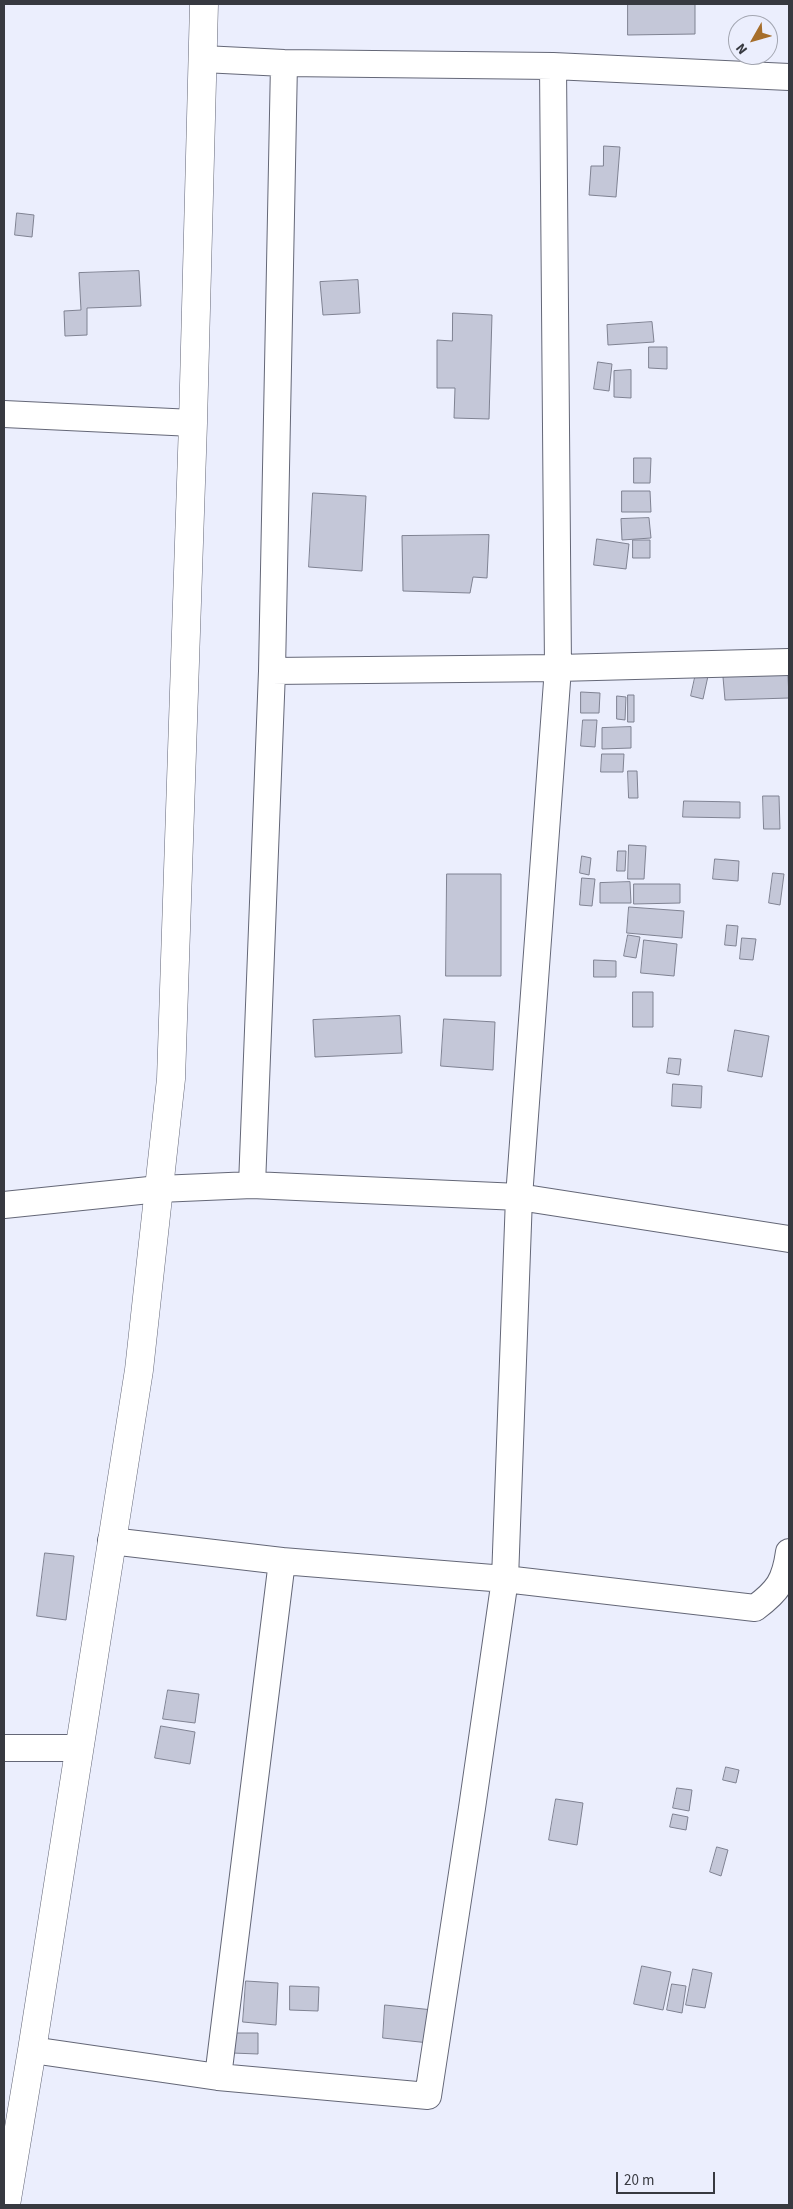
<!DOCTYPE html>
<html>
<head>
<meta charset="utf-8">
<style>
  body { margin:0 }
  #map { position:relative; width:793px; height:2209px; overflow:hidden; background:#ebeefd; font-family:"Source Sans 3",sans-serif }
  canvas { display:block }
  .frame { position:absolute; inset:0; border:5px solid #373940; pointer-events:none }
  .north { position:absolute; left:728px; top:15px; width:50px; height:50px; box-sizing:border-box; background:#ebeefd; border:1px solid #a3a6b1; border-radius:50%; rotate:232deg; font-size:14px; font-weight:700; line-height:20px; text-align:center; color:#373940 }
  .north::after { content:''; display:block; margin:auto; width:18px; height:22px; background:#a66e2b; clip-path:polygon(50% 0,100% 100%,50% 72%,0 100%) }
  .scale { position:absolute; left:616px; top:2172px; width:99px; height:22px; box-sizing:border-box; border:2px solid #373940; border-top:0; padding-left:6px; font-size:15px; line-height:18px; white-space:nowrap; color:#373940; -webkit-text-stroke:4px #ebeefd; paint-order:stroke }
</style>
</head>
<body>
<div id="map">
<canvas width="793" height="2209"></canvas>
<div class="frame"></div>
<div class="north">N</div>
<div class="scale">20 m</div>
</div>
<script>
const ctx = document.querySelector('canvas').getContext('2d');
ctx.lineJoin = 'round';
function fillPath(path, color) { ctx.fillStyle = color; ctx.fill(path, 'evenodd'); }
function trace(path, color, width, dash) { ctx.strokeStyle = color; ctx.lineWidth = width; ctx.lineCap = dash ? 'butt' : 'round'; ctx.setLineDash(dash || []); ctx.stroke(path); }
const building = new Path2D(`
  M 628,4 L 695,4 L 695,34 L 628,35 Z
  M 604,146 L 620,147 L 616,197 L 589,195 L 591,166 L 603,166 Z
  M 17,213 L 34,215 L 32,237 L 15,235 Z
  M 139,271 L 141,306 L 87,308 L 87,335 L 65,336 L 64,311 L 81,310 L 79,273 Z
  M 358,280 L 360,313 L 323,315 L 320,282 Z
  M 453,313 L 492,315 L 489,419 L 454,418 L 455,388 L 437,388 L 437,340 L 452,341 Z
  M 652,322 L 654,342 L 608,345 L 607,325 Z
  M 649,347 L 667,347 L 667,369 L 649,368 Z
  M 598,362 L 612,364 L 609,391 L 594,389 Z
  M 631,370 L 631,398 L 614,397 L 614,371 Z
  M 634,458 L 651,458 L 650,483 L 634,483 Z
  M 622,491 L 650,491 L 651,512 L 622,512 Z
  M 313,493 L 366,496 L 362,571 L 309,567 Z
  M 649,518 L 651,538 L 622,540 L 621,519 Z
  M 489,535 L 487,578 L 473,577 L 470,593 L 403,591 L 402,536 Z
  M 597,539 L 629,544 L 626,569 L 594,565 Z
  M 633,540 L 650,540 L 650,558 L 633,558 Z
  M 696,673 L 708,676 L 703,699 L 691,696 Z
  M 788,675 L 789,698 L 725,700 L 723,677 Z
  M 581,692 L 600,693 L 599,713 L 581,713 Z
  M 628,695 L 634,695 L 634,722 L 628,722 Z
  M 617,696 L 626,697 L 625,720 L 617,719 Z
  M 583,720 L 597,720 L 595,747 L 581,746 Z
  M 631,727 L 631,748 L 602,749 L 602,728 Z
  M 602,754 L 624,754 L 623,772 L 601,772 Z
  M 628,771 L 637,771 L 638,798 L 629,798 Z
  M 763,796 L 779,796 L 780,829 L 764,829 Z
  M 684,801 L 740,802 L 740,818 L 683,817 Z
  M 629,845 L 646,846 L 644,879 L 628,879 Z
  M 618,851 L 626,851 L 625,871 L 617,871 Z
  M 582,856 L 591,858 L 589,875 L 580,873 Z
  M 715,859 L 739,861 L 738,881 L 713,879 Z
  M 773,873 L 784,874 L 780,905 L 769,903 Z
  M 447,874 L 501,874 L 501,976 L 446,976 Z
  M 582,878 L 595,879 L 592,906 L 580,905 Z
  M 630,882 L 631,903 L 600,903 L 600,883 Z
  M 634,884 L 680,884 L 680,903 L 634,904 Z
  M 629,907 L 684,911 L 682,938 L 627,933 Z
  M 727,925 L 738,926 L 736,946 L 725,945 Z
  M 628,935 L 640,937 L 636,958 L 624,956 Z
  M 742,938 L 756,939 L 753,960 L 740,959 Z
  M 644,940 L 677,944 L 674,976 L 641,973 Z
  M 594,960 L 616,961 L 616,977 L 594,977 Z
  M 633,992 L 653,992 L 653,1027 L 633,1027 Z
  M 400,1016 L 402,1053 L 315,1057 L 313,1020 Z
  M 444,1019 L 495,1022 L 493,1070 L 441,1066 Z
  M 735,1030 L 769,1036 L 762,1077 L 728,1071 Z
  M 669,1058 L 681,1059 L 679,1075 L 667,1073 Z
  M 673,1084 L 702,1086 L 701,1108 L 672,1106 Z
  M 45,1553 L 74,1556 L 66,1620 L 37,1616 Z
  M 168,1690 L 199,1694 L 195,1723 L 163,1719 Z
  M 161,1726 L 195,1732 L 190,1764 L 155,1758 Z
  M 726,1767 L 739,1770 L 736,1783 L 723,1780 Z
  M 677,1788 L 692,1790 L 689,1811 L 673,1808 Z
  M 556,1799 L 583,1803 L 577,1845 L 549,1840 Z
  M 673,1814 L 688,1817 L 686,1830 L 670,1827 Z
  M 717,1847 L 728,1850 L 721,1876 L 710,1872 Z
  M 642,1966 L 671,1972 L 663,2010 L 634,2004 Z
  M 693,1969 L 712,1973 L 705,2008 L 686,2005 Z
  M 246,1981 L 278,1983 L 276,2025 L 243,2022 Z
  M 672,1984 L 686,1986 L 682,2013 L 667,2010 Z
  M 290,1986 L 319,1987 L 318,2011 L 290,2010 Z
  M 385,2005 L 433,2010 L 429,2043 L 383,2038 Z
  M 231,2033 L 258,2033 L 258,2054 L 232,2053 Z`);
fillPath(building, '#c4c7d8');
trace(building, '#7f8292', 1);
const street = new Path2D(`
  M 203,59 L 284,63 L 553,66 L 789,77
  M 4,414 L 193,423
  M 272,671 L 558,668 L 789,662
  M 252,1185 L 272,671 L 284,63
  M 4,1205 L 159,1189 L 252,1185 L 519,1197 L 789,1239
  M 111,1541 L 282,1561 L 505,1579 L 755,1608 C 778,1591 785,1581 789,1552
  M 4,1748 L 79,1748
  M 32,2050 L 218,2077 L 428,2096 L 472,1808 L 505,1579 L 519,1197 L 558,668 L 553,66
  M 218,2077 L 282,1561`);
const primary = new Path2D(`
  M 6,2205 L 32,2050 L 139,1370 L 171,1079 L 193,423 L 204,4`);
trace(street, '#646777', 28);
trace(primary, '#646777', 29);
trace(street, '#fff', 26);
trace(primary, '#fff', 28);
</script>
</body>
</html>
